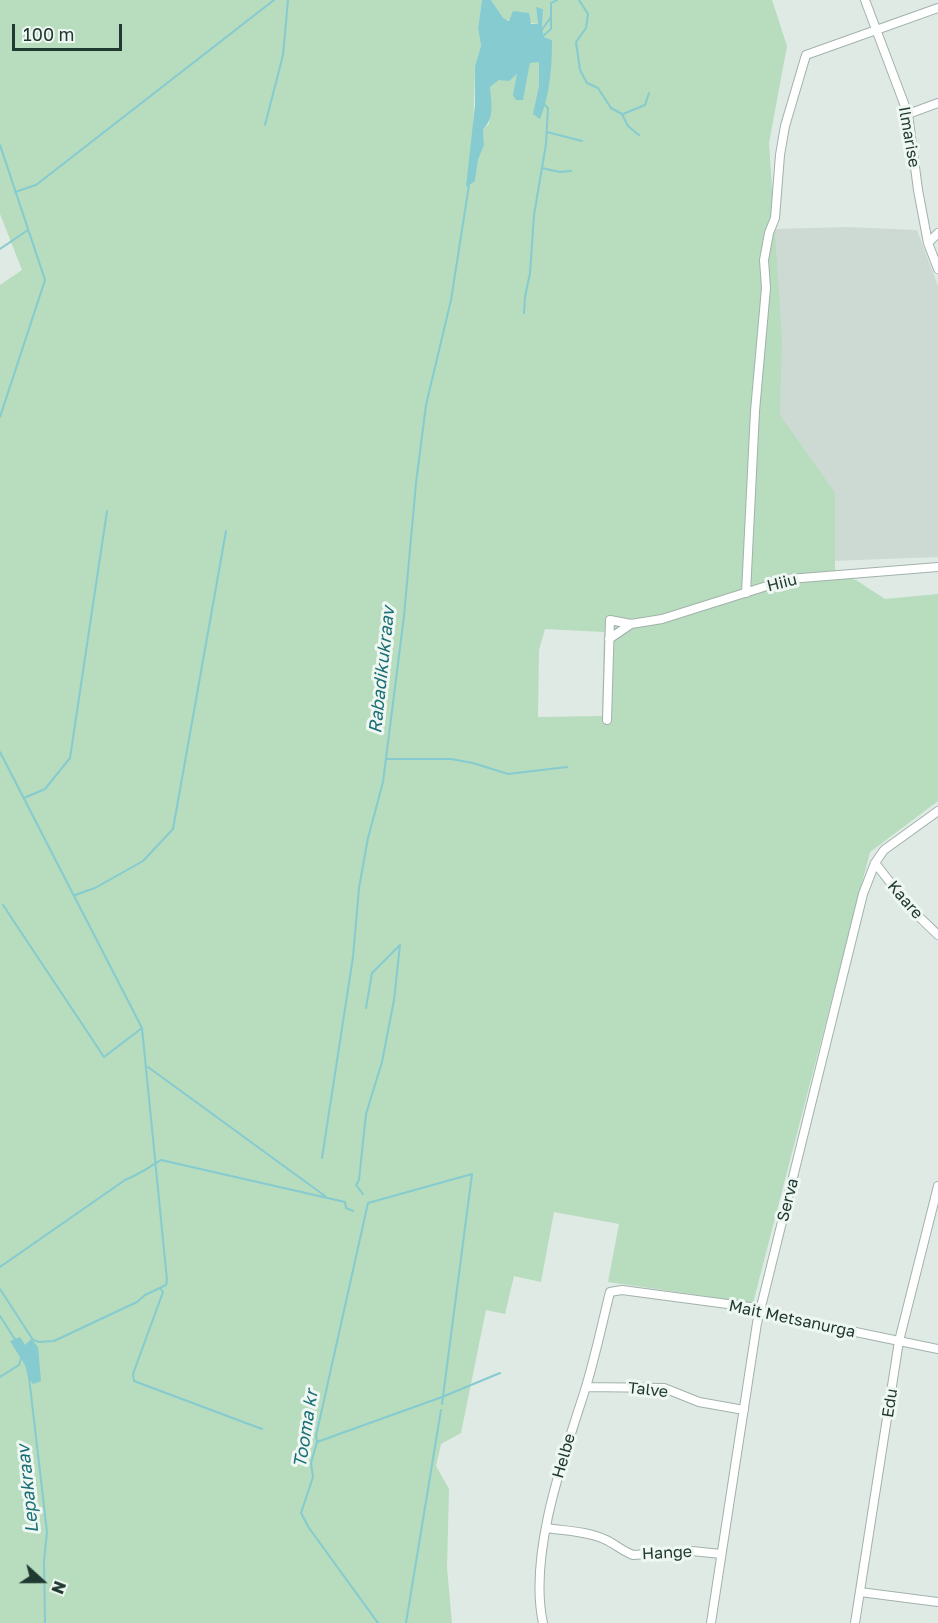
<!DOCTYPE html>
<html>
<head>
<meta charset="utf-8">
<style>
  body { margin:0 }
  #map { position:relative; width:938px; height:1623px; overflow:hidden; background:#dfeae4; font-family:"Golos Text",sans-serif }
  canvas { display:block }
  .north { position:absolute; left:12px; top:1551px; width:60px; height:60px; -webkit-text-stroke:4px #eff7f2; paint-order:stroke; rotate:111deg; font-size:16px; font-weight:700; line-height:24px; text-align:center; color:#203a31 }
  .north::after { content:''; display:block; margin:auto; width:21px; height:27px; background:#203a31; clip-path:polygon(50% 0,100% 100%,50% 72%,0 100%) }
  .scale { position:absolute; left:12px; top:24px; width:110px; height:27px; box-sizing:border-box; border:3px solid #203a31; border-top:0; padding-left:8px; font-size:18px; line-height:21px; white-space:nowrap; color:#203a31; -webkit-text-stroke:4px #eff7f2; paint-order:stroke }
</style>
</head>
<body>
<div id="map">
<canvas width="938" height="1623"></canvas>
<div class="north">N</div>
<div class="scale">100 m</div>
</div>
<script>
const ctx = document.querySelector('canvas').getContext('2d');
ctx.lineJoin = 'round';
function fillPath(path, color) { ctx.fillStyle = color; ctx.fill(path, 'evenodd'); }
function trace(path, color, width, dash) { ctx.strokeStyle = color; ctx.lineWidth = width; ctx.lineCap = dash ? 'butt' : 'round'; ctx.setLineDash(dash || []); ctx.stroke(path); }
function drawText(font, color, halo, rows, align = 'center') {
  ctx.font = font + ' "Golos Text",sans-serif'; ctx.lineWidth = 6; ctx.setLineDash([]); ctx.textBaseline = 'middle'; ctx.strokeStyle = halo; ctx.fillStyle = color; for (const [text, x, y, turn = 0] of rows) {
    ctx.save(); ctx.translate(x, y); ctx.rotate((+turn || 0) * Math.PI / 180); ctx.textAlign = isNaN(turn) ? turn : align; if (halo) ctx.strokeText(text, 0, 0); ctx.fillText(text, 0, 0); ctx.restore();
  }
}
fillPath(new Path2D(`
  M 847,227 L 917,230 L 938,286 L 938,557 L 751,564 L 774,229 Z`), '#cddad3');
fillPath(new Path2D(`
  M 0,0 L 482,0 L 478,28 L 481,46 L 475,66 L 473,136 L 475,181 L 478,160 L 484,145 L 483,129 L 489,124 L 490,87 L 499,80 L 518,74 L 525,90 L 530,62 L 539,62 L 539,86 L 534,103 L 552,40 L 544,37 L 542,29 L 543,9 L 536,8 L 538,24 L 503,19 L 491,0 L 772,0 L 787,46 L 769,143 L 782,339 L 780,415 L 835,493 L 835,569 L 841,577 L 856,580 L 885,599 L 938,594 L 938,801 L 870,852 L 753,1303 L 608,1282 L 619,1224 L 554,1212 L 541,1282 L 514,1276 L 505,1314 L 486,1310 L 461,1433 L 441,1444 L 436,1466 L 449,1489 L 447,1568 L 452,1623 L 0,1623 L 0,285 L 22,270 L 0,214 ZM 545,629 L 604,632 L 602,716 L 538,717 L 539,650 Z`), '#b7dcbe');
fillPath(new Path2D(`
  M 482,0 L 491,0 L 503,18 L 509,21 L 513,11 L 529,13 L 531,24 L 538,24 L 536,7 L 543,9 L 542,29 L 544,37 L 552,40 C 552,67 550,94 540,119 L 533,114 L 539,86 L 539,62 L 530,63 L 523,100 L 516,100 L 513,95 L 517,74 L 509,81 L 499,80 L 490,87 C 491,103 495,118 483,129 L 484,145 L 478,160 L 475,181 L 466,187 L 475,105 L 475,66 L 481,46 L 478,28 Z
  M 20,1337 L 25,1345 L 31,1339 L 38,1347 L 41,1381 L 33,1384 L 28,1377 L 25,1365 L 10,1341 Z`), '#85cbd0');
trace(new Path2D(`
  M 579,0 L 588,14 L 586,28 L 576,42 L 580,70 L 587,83 L 598,88 L 611,108 L 622,114 L 628,126 L 639,135
  M 541,31 L 551,17
  M 542,37 L 551,29 L 551,3 L 557,0
  M 623,114 L 645,105 L 649,93
  M 265,125 L 283,55 L 288,0
  M 547,132 L 582,141
  M 0,145 L 45,280 L 0,417
  M 542,168 L 560,172 L 571,171
  M 15,192 L 36,185 L 274,0
  M 0,249 L 28,230
  M 524,313 L 525,297 L 530,273 L 534,215 L 546,144 L 548,108 L 544,104
  M 0,752 L 142,1028 L 167,1280 L 166,1285 L 145,1295 L 137,1302 L 54,1341 L 39,1342 L 33,1340 L 0,1289
  M 386,759 L 451,759 L 473,763 L 508,774 L 567,767
  M 24,798 L 45,789 L 70,758 L 107,511
  M 75,895 L 95,888 L 143,861 L 173,829 L 226,531
  M 3,905 L 104,1057 L 142,1028
  M 148,1067 L 325,1196
  M 322,1158 L 353,957 L 359,888 L 368,838 L 383,782 L 404,616 L 416,483 L 426,405 L 451,300 L 469,185
  M 363,1194 L 356,1185 L 359,1180 L 366,1114 L 382,1062 L 394,1000 L 400,945 L 372,973 L 366,1008
  M 0,1267 L 125,1180 C 138,1175 150,1167 161,1160 L 345,1202 L 346,1208 L 353,1211
  M 160,1288 L 163,1292 L 133,1374 L 134,1381 L 262,1429
  M 0,1316 L 16,1341
  M 0,1377 L 19,1365 L 21,1358
  M 29,1377 L 47,1532 L 44,1561 L 45,1623
  M 317,1442 L 442,1397 L 500,1373
  M 378,1623 L 309,1528 L 301,1513 L 313,1477 L 311,1463 L 317,1442 L 316,1436 L 368,1203 L 472,1174 L 442,1404
  M 406,1623 L 441,1410`), '#85cbd0', 2);
const minor = new Path2D(`
  M 865,0 L 908,114 L 918,190 L 928,243 L 938,269
  M 908,114 L 938,103
  M 928,243 L 938,233
  M 746,593 L 755,411 L 766,288 L 764,260 L 769,233 L 775,218 L 780,155 L 785,126 L 806,55 L 938,8
  M 609,639 L 631,624
  M 607,720 L 610,620 L 631,624 L 662,619 L 789,579 L 938,567
  M 875,863 L 911,909 L 938,935
  M 586,1387 L 664,1388 L 699,1402 L 744,1410
  M 547,1528 C 565,1531 586,1531 604,1539 C 614,1543 622,1551 633,1555 L 692,1551 L 721,1554
  M 860,1592 L 938,1602
  M 543,1623 C 528,1554 564,1456 585,1390 C 595,1358 602,1324 610,1292 L 622,1290 L 750,1307 L 769,1314 L 938,1349
  M 711,1623 L 757,1323 L 863,894 L 875,863 L 884,850 L 938,811
  M 855,1623 L 899,1341 L 938,1186`);
trace(minor, '#a2b2ab', 10);
trace(minor, '#fff', 8);
drawText('16px', '#203a31', '#eff7f2', [
  ["Ilmarise",909,137,80],
  ["Hiiu",782,583,-14],
  ["Kaare",905,900,49],
  ["Serva",788,1200,-76],
  ["Mait Metsanurga",792,1319,12],
  ["Talve",648,1390,6],
  ["Edu",890,1403,-81],
  ["Helbe",564,1456,-74],
  ["Hange",667,1553,-3]
]);
drawText('italic 18px', '#1a6e75', '#eff7f2', [
  ["Rabadikukraav",382,670,-84],
  ["Tooma kr",306,1429,-81],
  ["Lepakraav",28,1489,-96]
]);
</script>
</body>
</html>
